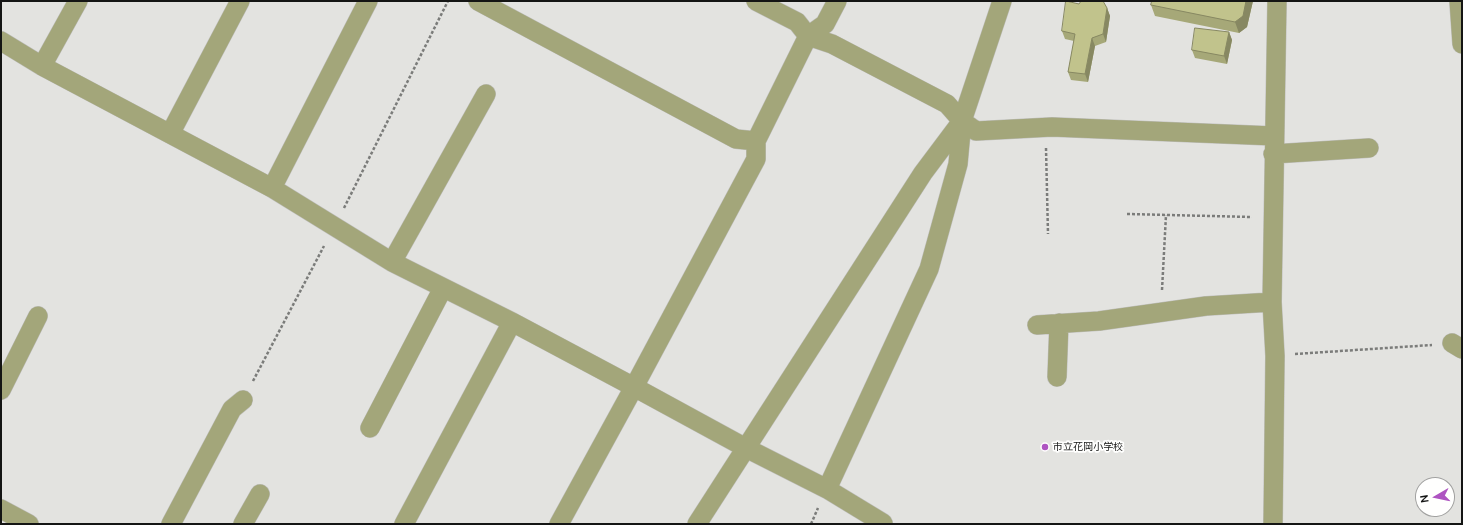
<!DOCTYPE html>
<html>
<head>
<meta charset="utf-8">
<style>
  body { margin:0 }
  #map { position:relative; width:1463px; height:525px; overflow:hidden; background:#e3e3e0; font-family:Ubuntu,sans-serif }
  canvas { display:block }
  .frame { position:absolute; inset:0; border:2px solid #141514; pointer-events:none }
  .north { position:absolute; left:1415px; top:477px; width:40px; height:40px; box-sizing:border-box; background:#fffffe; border:1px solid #a1a1a0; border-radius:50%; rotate:261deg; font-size:11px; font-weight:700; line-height:16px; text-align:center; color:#141514 }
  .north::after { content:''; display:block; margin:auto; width:14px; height:18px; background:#ae54c1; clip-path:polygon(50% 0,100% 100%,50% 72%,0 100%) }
</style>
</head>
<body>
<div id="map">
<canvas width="1463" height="525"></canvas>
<div class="frame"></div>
<div class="north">N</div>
</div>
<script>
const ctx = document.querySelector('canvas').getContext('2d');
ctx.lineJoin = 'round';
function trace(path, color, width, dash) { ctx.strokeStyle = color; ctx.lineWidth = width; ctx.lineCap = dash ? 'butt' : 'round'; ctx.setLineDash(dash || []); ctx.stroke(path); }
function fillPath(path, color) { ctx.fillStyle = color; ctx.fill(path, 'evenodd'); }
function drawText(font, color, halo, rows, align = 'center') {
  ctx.font = font + ' Ubuntu,"Noto Sans JP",sans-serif'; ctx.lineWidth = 3.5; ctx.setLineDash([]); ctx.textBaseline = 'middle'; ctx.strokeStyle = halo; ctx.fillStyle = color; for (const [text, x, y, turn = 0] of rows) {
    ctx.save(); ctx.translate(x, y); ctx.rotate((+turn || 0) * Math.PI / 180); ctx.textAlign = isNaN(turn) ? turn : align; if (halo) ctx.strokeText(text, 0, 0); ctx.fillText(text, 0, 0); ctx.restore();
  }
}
const street = new Path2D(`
  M 478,1 L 736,139 L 756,141
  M 756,1 L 797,22 L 808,36 L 825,24 L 837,1
  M 1459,1 L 1462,44
  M 1,41 L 42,66 L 272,188 L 392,262 L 512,322 L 634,387 L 746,448 L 827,489 L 883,523
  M 42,66 L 78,1
  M 170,134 L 240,1
  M 1273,154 L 1369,148
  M 272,188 L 368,1
  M 392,262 L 486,94
  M 1037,325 L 1099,321 L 1206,306 L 1272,302
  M 1452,343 L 1462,349
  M 1057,377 L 1059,323
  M 1,390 L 38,316
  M 370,428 L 443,288
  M 827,489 L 929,269 L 958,164 L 962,121
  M 1,509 L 29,524
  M 171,524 L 232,409 L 243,400
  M 243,524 L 260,494
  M 404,524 L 512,322
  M 559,524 L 634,387 L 756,159 L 756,141 L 808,36 L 832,44 L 947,104 L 962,121 L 976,131 L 1052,127 L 1274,136
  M 697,524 L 923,173 L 962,121 L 1002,1
  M 1273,524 L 1275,356 L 1272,302 L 1277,1`);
trace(street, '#bebebb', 20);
trace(new Path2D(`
  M 1046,148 L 1048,234
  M 344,208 L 448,1
  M 1127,214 L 1252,217
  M 1162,290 L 1166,215
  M 1295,354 L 1432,345
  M 253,381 L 324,246
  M 811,524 L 818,508`), '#7b7c7a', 2.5, [3, 2]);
trace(street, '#a3a67a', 19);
fillPath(new Path2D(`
  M 1152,1 L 1253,1 L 1247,27 L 1239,33 L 1155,16 L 1151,5 Z
  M 1079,4 L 1107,8 L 1110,16 L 1106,42 L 1095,46 L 1088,82 L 1071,80 L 1068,72 L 1074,41 L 1065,39 L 1062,31 Z
  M 1229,32 L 1232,40 L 1227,64 L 1195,58 L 1192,50 Z`), '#a6a878');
fillPath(new Path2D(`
  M 1246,1 L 1253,1 L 1247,27 L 1239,33 L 1235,22 Z
  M 1107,8 L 1110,16 L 1106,42 L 1103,34 Z
  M 1229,32 L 1232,40 L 1227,64 L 1224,56 Z
  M 1092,38 L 1095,46 L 1088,82 L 1085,74 Z`), '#878862');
const building = new Path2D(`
  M 1066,1 L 1079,4 L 1081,1 L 1103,1 L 1107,8 L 1103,34 L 1092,38 L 1085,74 L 1068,72 L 1075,34 L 1062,31 Z
  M 1152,1 L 1246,1 L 1243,16 L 1235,22 L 1151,5 Z
  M 1195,28 L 1229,32 L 1224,56 L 1192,50 Z`);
fillPath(building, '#c1c38c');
trace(building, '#878862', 1);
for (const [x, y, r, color] of [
  [1045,447,4,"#ae54c1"]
]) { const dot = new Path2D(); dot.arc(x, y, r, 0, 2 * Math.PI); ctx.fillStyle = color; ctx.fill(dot); trace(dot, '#fffffe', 1.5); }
drawText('10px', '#141514', '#fffffe', [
  ["市立花岡小学校",1053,447]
], 'left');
</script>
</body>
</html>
